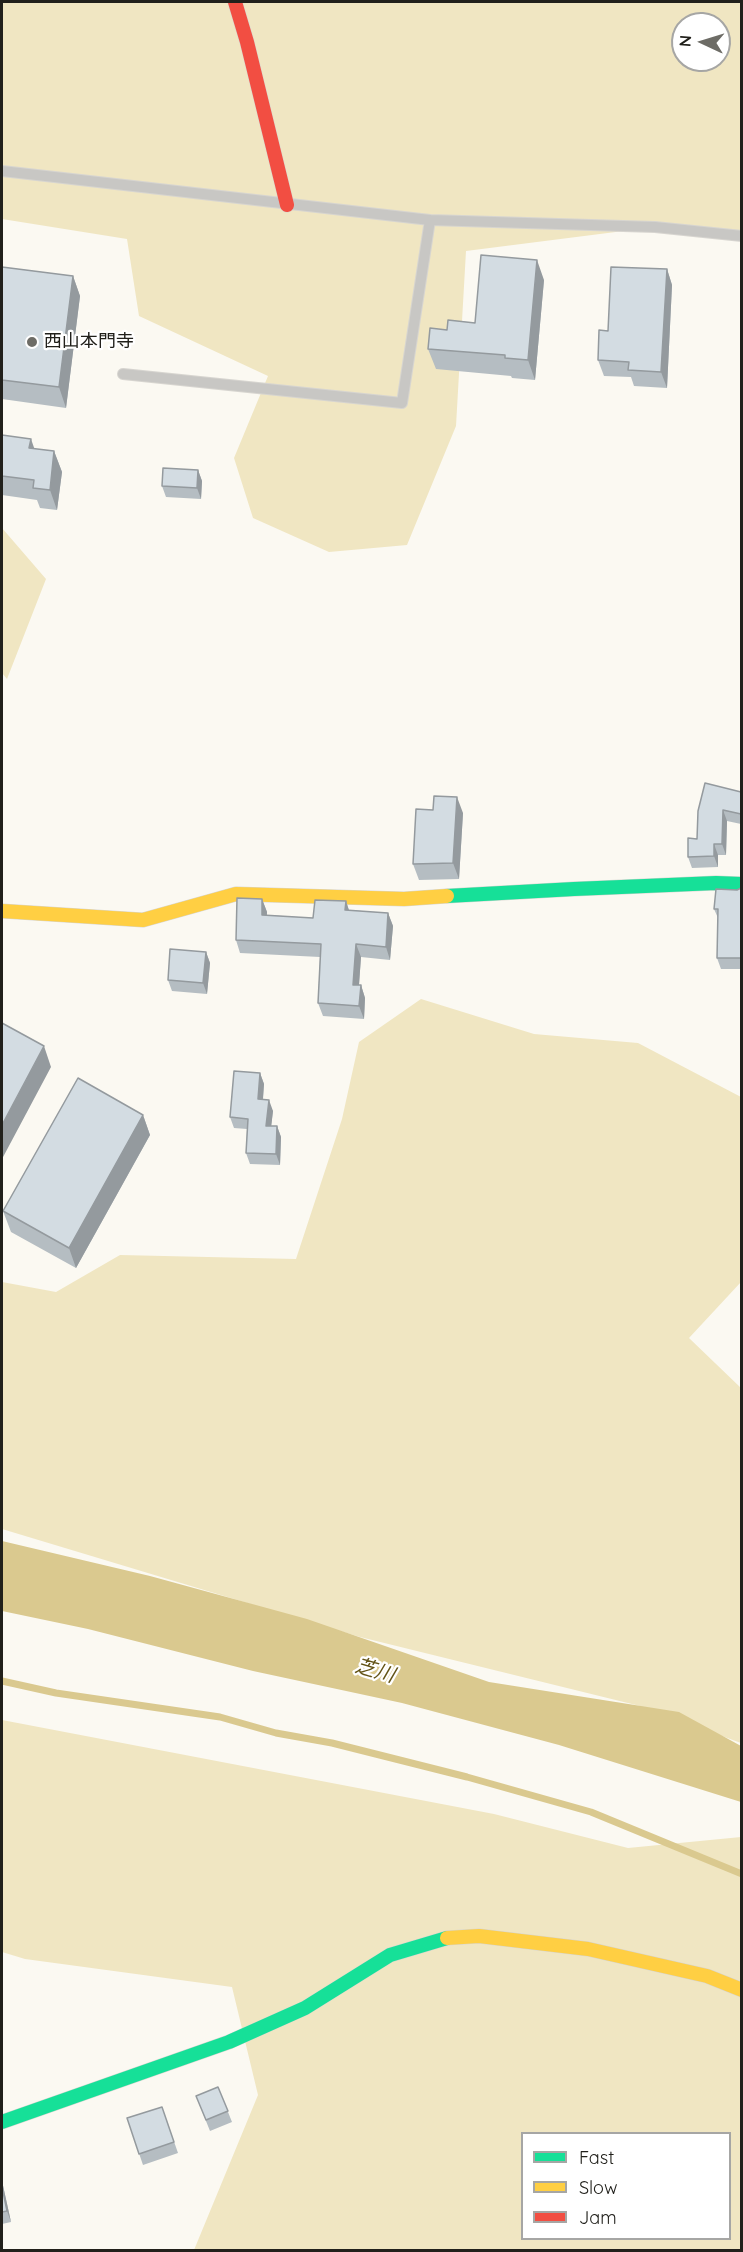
<!DOCTYPE html>
<html>
<head>
<meta charset="utf-8">
<style>
  body { margin:0 }
  #map { position:relative; width:743px; height:2252px; overflow:hidden; background:#fbf9f2; font-family:Quicksand,sans-serif }
  canvas { display:block }
  .frame { position:absolute; inset:0; border:3px solid #21201b; pointer-events:none }
  .legend { position:absolute; left:521px; top:2132px; width:210px; height:108px; box-sizing:border-box; background:#fff; border:2px solid #a6a6a4; margin:0; padding:8px 10px; list-style:none; font-size:18px; color:#21201b }
  .legend li { display:flex; align-items:center; gap:12px; height:30px }
  .legend b { width:30px; border:2px solid #a6a6a4 }
  .north { position:absolute; left:671px; top:12px; width:60px; height:60px; box-sizing:border-box; background:#fff; border:2px solid #a6a6a4; border-radius:50%; rotate:274deg; font-size:16px; font-weight:700; line-height:24px; text-align:center; color:#21201b }
  .north::after { content:''; display:block; margin:auto; width:21px; height:27px; background:#6d6c66; clip-path:polygon(50% 0,100% 100%,50% 72%,0 100%) }
</style>
</head>
<body>
<div id="map">
<canvas width="743" height="2252"></canvas>
<div class="frame"></div>
<ul class="legend">
<li><b style="height:8px;background:#16e098"></b>Fast</li>
<li><b style="height:8px;background:#ffcf43"></b>Slow</li>
<li><b style="height:8px;background:#f24e42"></b>Jam</li>
</ul>
<div class="north">N</div>
</div>
<script>
const ctx = document.querySelector('canvas').getContext('2d');
ctx.lineJoin = 'round';
function fillPath(path, color) { ctx.fillStyle = color; ctx.fill(path, 'evenodd'); }
function trace(path, color, width, dash) { ctx.strokeStyle = color; ctx.lineWidth = width; ctx.lineCap = dash ? 'butt' : 'round'; ctx.setLineDash(dash || []); ctx.stroke(path); }
function drawText(font, color, halo, rows, align = 'center') {
  ctx.font = font + ' Quicksand,"Noto Sans JP",sans-serif'; ctx.lineWidth = 4.5; ctx.setLineDash([]); ctx.textBaseline = 'middle'; ctx.strokeStyle = halo; ctx.fillStyle = color; for (const [text, x, y, turn = 0] of rows) {
    ctx.save(); ctx.translate(x, y); ctx.rotate((+turn || 0) * Math.PI / 180); ctx.textAlign = isNaN(turn) ? turn : align; if (halo) ctx.strokeText(text, 0, 0); ctx.fillText(text, 0, 0); ctx.restore();
  }
}
fillPath(new Path2D(`
  M 2,2 L 741,2 L 741,237 L 655,227 L 466,251 L 456,426 L 407,545 L 329,552 L 253,518 L 234,458 L 268,376 L 139,316 L 127,239 L 2,219 ZM 683,24 L 719,24 L 719,60 L 683,60 Z
  M 2,528 L 46,579 L 7,679 L 2,673 Z
  M 421,999 L 534,1034 L 638,1043 L 741,1097 L 741,1282 L 689,1338 L 741,1388 L 741,1743 L 640,1706 L 360,1637 L 2,1529 L 2,1282 L 56,1292 L 120,1255 L 296,1259 L 342,1119 L 359,1042 Z
  M 2,1720 L 494,1814 L 628,1848 L 741,1837 L 741,2250 L 194,2250 L 258,2095 L 232,1987 L 25,1959 L 2,1952 ZM 522,2134 L 730,2134 L 730,2238 L 522,2238 Z`), '#f0e6c2');
fillPath(new Path2D(`
  M 2,1541 L 150,1576 L 307,1619 L 489,1682 L 679,1712 L 741,1746 L 741,1802 L 559,1745 L 402,1703 L 253,1671 L 88,1629 L 2,1611 Z`), '#dac98f');
trace(new Path2D(`
  M 2,1681 L 56,1693 L 220,1717 L 276,1733 L 332,1743 L 467,1777 L 591,1812 L 742,1874`), '#dac98f', 7);
const lane = new Path2D(`
  M 2,171 L 430,220 L 655,227 L 742,236
  M 123,374 L 402,403 L 430,220`);
const fast = new Path2D(`
  M 447,896 L 574,889 L 716,883 L 742,884
  M 2,2122 L 229,2042 L 305,2008 L 390,1955 L 447,1938`);
const slow = new Path2D(`
  M 2,911 L 143,920 L 236,894 L 404,899 L 447,896
  M 447,1938 L 479,1936 L 588,1949 L 707,1976 L 742,1990`);
const jam = new Path2D(`
  M 235,2 L 247,42 L 287,205`);
trace(lane, '#d7d5d0', 12);
trace(fast, '#d7d5d0', 15);
trace(slow, '#d7d5d0', 15);
trace(jam, '#d7d5d0', 15);
trace(lane, '#c8c7c4', 10);
trace(fast, '#16e098', 14);
trace(slow, '#ffcf43', 14);
trace(jam, '#f24e42', 14);
fillPath(new Path2D(`
  M 2,267 L 73,276 L 80,296 L 66,408 L 2,399 Z
  M 667,269 L 672,285 L 667,388 L 634,386 L 631,377 L 604,376 L 598,360 L 608,331 Z
  M 544,280 L 535,380 L 512,378 L 511,376 L 436,369 L 428,349 L 447,330 L 475,323 Z
  M 2,435 L 34,449 L 54,451 L 62,472 L 57,510 L 40,508 L 37,500 L 2,495 Z
  M 198,470 L 202,481 L 201,499 L 166,497 L 162,486 Z
  M 741,792 L 741,824 L 727,821 L 726,855 L 718,855 L 718,867 L 692,868 L 688,857 L 697,839 L 698,811 Z
  M 433,810 L 463,813 L 459,879 L 419,880 L 413,864 Z
  M 741,888 L 741,969 L 721,969 L 717,958 L 718,918 L 714,909 L 737,890 Z
  M 262,899 L 267,912 L 267,915 L 313,918 L 346,901 L 349,910 L 388,913 L 393,926 L 390,960 L 361,957 L 359,985 L 361,985 L 365,998 L 364,1019 L 323,1016 L 318,1003 L 320,957 L 240,953 L 236,940 Z
  M 206,952 L 210,963 L 207,994 L 172,991 L 168,980 Z
  M 260,1073 L 264,1084 L 263,1100 L 273,1111 L 271,1126 L 277,1126 L 281,1137 L 280,1165 L 250,1164 L 246,1153 L 247,1129 L 234,1128 L 230,1117 Z
  M 143,1115 L 150,1135 L 76,1268 L 11,1232 L 3,1211 Z
  M 218,2087 L 232,2122 L 210,2131 L 196,2096 Z
  M 162,2107 L 178,2153 L 143,2165 L 127,2118 Z
  M 2,2181 L 11,2222 L 2,2224 Z`), '#b5bdc2');
fillPath(new Path2D(`
  M 537,260 L 544,280 L 535,380 L 528,360 Z
  M 667,269 L 672,285 L 667,388 L 661,372 Z
  M 73,276 L 80,296 L 66,408 L 59,387 Z
  M 31,439 L 38,459 L 29,448 Z
  M 54,451 L 62,472 L 57,510 L 50,490 Z
  M 198,470 L 202,481 L 201,499 L 197,488 Z
  M 457,797 L 463,813 L 459,879 L 453,863 Z
  M 723,810 L 727,821 L 726,855 L 722,844 Z
  M 714,844 L 718,855 L 718,867 L 714,856 Z
  M 262,899 L 267,912 L 266,928 L 262,915 Z
  M 346,901 L 350,914 L 345,910 Z
  M 388,913 L 393,926 L 390,960 L 386,947 Z
  M 356,944 L 361,957 L 358,998 L 353,985 Z
  M 206,952 L 210,963 L 207,994 L 203,983 Z
  M 361,985 L 365,998 L 364,1019 L 359,1006 Z
  M 44,1046 L 51,1067 L 2,1159 L 2,1125 Z
  M 260,1073 L 264,1084 L 262,1110 L 258,1099 Z
  M 269,1100 L 273,1111 L 270,1137 L 266,1126 Z
  M 143,1115 L 150,1135 L 76,1268 L 69,1248 Z
  M 277,1126 L 281,1137 L 280,1165 L 276,1154 Z
  M 2,2181 L 11,2222 L 7,2211 L 2,2187 Z`), '#949a9e');
const building = new Path2D(`
  M 481,255 L 537,260 L 528,360 L 505,358 L 505,355 L 428,349 L 430,328 L 447,330 L 448,320 L 475,323 Z
  M 2,267 L 73,276 L 59,387 L 2,380 Z
  M 611,267 L 667,269 L 661,372 L 628,370 L 629,362 L 598,360 L 599,330 L 608,331 Z
  M 2,435 L 31,439 L 29,448 L 54,451 L 50,490 L 33,488 L 34,480 L 2,476 Z
  M 163,468 L 198,470 L 197,488 L 162,486 Z
  M 705,783 L 741,792 L 741,814 L 723,810 L 722,844 L 714,844 L 714,856 L 688,857 L 688,838 L 697,839 L 698,811 Z
  M 434,796 L 457,797 L 453,863 L 413,864 L 416,809 L 433,810 Z
  M 741,888 L 741,958 L 717,958 L 718,909 L 714,909 L 716,889 L 737,890 Z
  M 237,898 L 262,899 L 262,915 L 313,918 L 315,900 L 346,901 L 345,910 L 388,913 L 386,947 L 356,944 L 353,985 L 361,985 L 359,1006 L 318,1003 L 321,944 L 236,940 Z
  M 170,949 L 206,952 L 203,983 L 168,980 Z
  M 2,1023 L 44,1046 L 2,1125 Z
  M 234,1071 L 260,1073 L 258,1099 L 269,1100 L 266,1126 L 277,1126 L 276,1154 L 246,1153 L 248,1119 L 230,1117 Z
  M 78,1078 L 143,1115 L 69,1248 L 3,1211 Z
  M 218,2087 L 228,2111 L 206,2120 L 196,2096 Z
  M 162,2107 L 174,2142 L 139,2154 L 127,2118 Z
  M 2,2187 L 7,2211 L 2,2212 Z`);
fillPath(building, '#d3dce2');
trace(building, '#949a9e', 1.5);
for (const [x, y, r, color] of [
  [32,342,6,"#6d6c66"]
]) { const dot = new Path2D(); dot.arc(x, y, r, 0, 2 * Math.PI); ctx.fillStyle = color; ctx.fill(dot); trace(dot, '#fff', 2); }
drawText('18px', '#21201b', '#fff', [
  ["西山本門寺",44,342]
], 'left');
drawText('italic 20px', '#635316', '#fff', [
  ["芝川",375,1671,16]
]);
</script>
</body>
</html>
